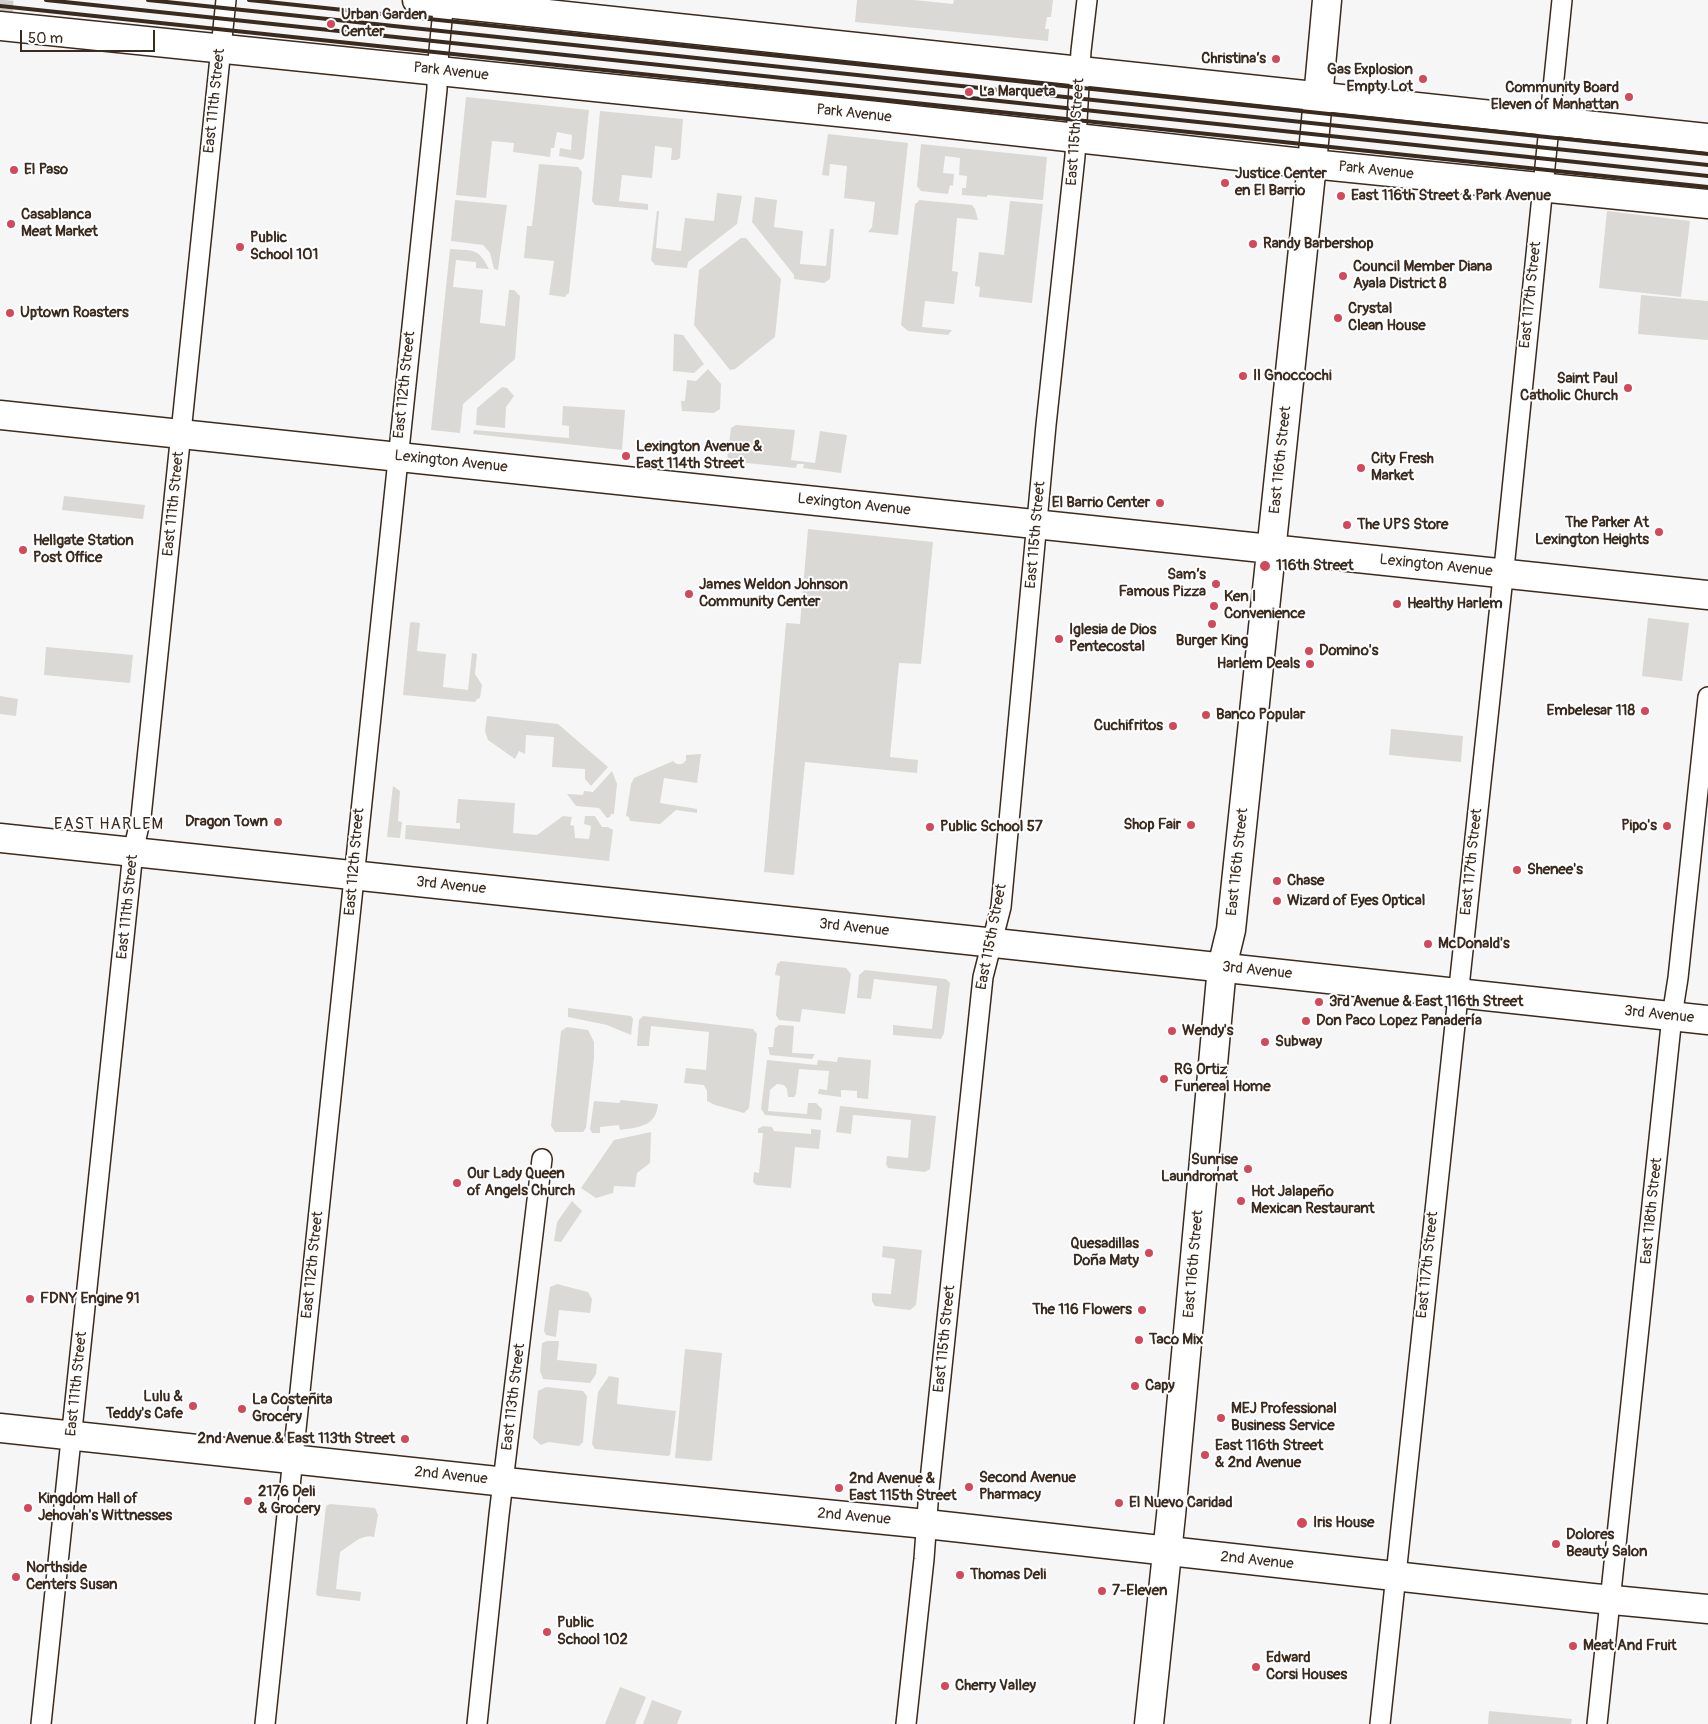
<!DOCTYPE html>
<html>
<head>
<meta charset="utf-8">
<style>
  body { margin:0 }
  #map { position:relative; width:1708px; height:1724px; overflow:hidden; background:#f7f6f6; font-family:Pangolin,sans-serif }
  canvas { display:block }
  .scale { position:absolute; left:20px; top:30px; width:135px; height:22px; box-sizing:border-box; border:2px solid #3b2a1e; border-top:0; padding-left:6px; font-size:15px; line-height:18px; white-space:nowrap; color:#3b2a1e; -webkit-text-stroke:4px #fff; paint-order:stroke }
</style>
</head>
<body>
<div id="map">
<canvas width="1708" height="1724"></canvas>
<div class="scale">50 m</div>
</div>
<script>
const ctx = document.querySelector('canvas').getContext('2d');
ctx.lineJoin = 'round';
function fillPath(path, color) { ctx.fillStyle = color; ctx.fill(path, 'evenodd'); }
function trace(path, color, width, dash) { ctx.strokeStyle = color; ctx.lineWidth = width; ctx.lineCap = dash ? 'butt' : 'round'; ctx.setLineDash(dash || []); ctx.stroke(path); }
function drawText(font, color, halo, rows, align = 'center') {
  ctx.font = font + ' Pangolin,sans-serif'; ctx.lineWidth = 4; ctx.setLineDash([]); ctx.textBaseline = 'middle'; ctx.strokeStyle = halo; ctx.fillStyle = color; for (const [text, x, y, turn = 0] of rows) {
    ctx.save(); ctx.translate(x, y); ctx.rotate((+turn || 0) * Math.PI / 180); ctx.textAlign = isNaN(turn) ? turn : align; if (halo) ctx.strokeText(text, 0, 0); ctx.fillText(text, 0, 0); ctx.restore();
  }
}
fillPath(new Path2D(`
  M 857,0 L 914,0 L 953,4 L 954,0 L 1053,0 L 1051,17 L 1047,17 L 1045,29 L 1049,29 L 1048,41 L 855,22 Z
  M 466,97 L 589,110 L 584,158 L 581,160 L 559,156 L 560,148 L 571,150 L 572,135 L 557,132 L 554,148 L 551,148 L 550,157 L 513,152 L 514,143 L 492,141 L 486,198 L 456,195 Z
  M 600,111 L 683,119 L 680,158 L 677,160 L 671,160 L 672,148 L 655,146 L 652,178 L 622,175 L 619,201 L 648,204 L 648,210 L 595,205 L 592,201 Z
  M 828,134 L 908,143 L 898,235 L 868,232 L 872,227 L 875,202 L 844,198 L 847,166 L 830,164 L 829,176 L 822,175 Z
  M 921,144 L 1047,157 L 1043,200 L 987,195 L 987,197 L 962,195 L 962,188 L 966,188 L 967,176 L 959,175 L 960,158 L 945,156 L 943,173 L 954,174 L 953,186 L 950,185 L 948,194 L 921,191 L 917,186 Z
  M 539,164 L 578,167 L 582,172 L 569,293 L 567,294 L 565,297 L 549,295 L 554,261 L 524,258 L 527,226 L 532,226 Z
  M 717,193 L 742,196 L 737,224 L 688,262 L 687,268 L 655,265 L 651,260 L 657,211 L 659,211 L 656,248 L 681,251 L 685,218 L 714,221 Z
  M 755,197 L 777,200 L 774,227 L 803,231 L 800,264 L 826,266 L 830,229 L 834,229 L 830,279 L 824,283 L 794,279 L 794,275 L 752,222 Z
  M 455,200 L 507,205 L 498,270 L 494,269 L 490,253 L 483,245 L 451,241 Z
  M 919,200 L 972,205 L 975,209 L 978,220 L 957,218 L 952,271 L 958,272 L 954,304 L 925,301 L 922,327 L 952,330 L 948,335 L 908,331 L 901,325 L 915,204 L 918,202 Z
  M 1010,201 L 1043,204 L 1032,303 L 979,297 L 980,287 L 975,286 L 979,252 L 1004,255 Z
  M 1607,211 L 1690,221 L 1681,297 L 1599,288 Z
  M 741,238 L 746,238 L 781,279 L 775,337 L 735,369 L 730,370 L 694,325 L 699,270 Z
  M 450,249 C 473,251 478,247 489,269 L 476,268 L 476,262 L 456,260 L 453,287 L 483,290 L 480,323 L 505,326 L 509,290 L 514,290 L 520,296 L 515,359 L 463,404 L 460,433 L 431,430 Z
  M 1641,295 L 1708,301 L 1708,340 L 1638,334 Z
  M 674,334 L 683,335 L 704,364 L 694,373 L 673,371 Z
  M 708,369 L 721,384 L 720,409 L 714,413 L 682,411 L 681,401 L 685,401 L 687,380 L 696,381 Z
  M 502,387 L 507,388 L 514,396 L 506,407 L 505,428 L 476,425 L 477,408 Z
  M 563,406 L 625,410 L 622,450 L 473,434 L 474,430 L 569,438 L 569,426 L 562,425 Z
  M 736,425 L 795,430 L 791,460 L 815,463 L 820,431 L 847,435 L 841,473 L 803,468 L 804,464 L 797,464 L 796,468 L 727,461 L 731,428 Z
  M 64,496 L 145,505 L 143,519 L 62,510 Z
  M 808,529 L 933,542 L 921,664 L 899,663 L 890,757 L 918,760 L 917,773 L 805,762 L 794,875 L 764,872 L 786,623 L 800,624 Z
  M 1648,618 L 1689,623 L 1682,681 L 1642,676 Z
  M 412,622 L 420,623 L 417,651 L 446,654 L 443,687 L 468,690 L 472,653 L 477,654 L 475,674 L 482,685 L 480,698 L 477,699 L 475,702 L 403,695 L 410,623 Z
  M 46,647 L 133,655 L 130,683 L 44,675 Z
  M 0,696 L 18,699 L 16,716 L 0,714 Z
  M 487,716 L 558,724 L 608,767 L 591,786 L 585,779 L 585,769 L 552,767 L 554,737 L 526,735 L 525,754 L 519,751 L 515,759 L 488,740 L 485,731 Z
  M 1391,729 L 1463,736 L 1461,762 L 1389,755 Z
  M 701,754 L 697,783 L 664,778 L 660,803 L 697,809 L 697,813 L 676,810 L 660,824 L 630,821 L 629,817 L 626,816 L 631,784 L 634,778 L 673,761 C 677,765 682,766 686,760 L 686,755 Z
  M 612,771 L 617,784 L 614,814 L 611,814 L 610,817 L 607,818 L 599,808 L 576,806 L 567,794 L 583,795 L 584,791 L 593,792 Z
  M 393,786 L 400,791 L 398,821 L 402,822 L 400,838 L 387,837 Z
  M 458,799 L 515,803 L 513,833 L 537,835 L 563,816 L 572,817 L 570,825 L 574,826 L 575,838 L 589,839 L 591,826 L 584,824 L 585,816 L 595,816 L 602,827 L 608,827 L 613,830 L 609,861 L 405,839 L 406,825 L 460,829 L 460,823 L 456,823 Z
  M 781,961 L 846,968 L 851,974 L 845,1014 L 802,1009 L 800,1022 L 779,1020 L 776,1015 L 780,976 L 775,975 L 777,964 Z
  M 865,970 L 946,979 L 950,983 L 944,1033 L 941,1039 L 893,1035 L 893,1025 L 932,1029 L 937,986 L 874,979 L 871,999 L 857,998 L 859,975 Z
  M 568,1008 L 631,1016 L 633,1019 L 631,1035 L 607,1025 L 568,1017 Z
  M 643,1016 L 753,1029 L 757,1034 L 749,1108 L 744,1113 L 715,1105 L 707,1101 L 707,1091 L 704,1085 L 684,1083 L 686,1068 L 706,1070 L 709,1032 L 651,1026 L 649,1046 L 637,1046 L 639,1020 Z
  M 779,1025 L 794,1026 L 792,1053 L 815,1054 L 812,1059 L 770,1055 L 768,1047 L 773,1047 L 775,1028 Z
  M 567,1027 L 588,1030 L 594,1042 L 594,1058 L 586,1128 L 583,1132 L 555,1132 L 551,1126 L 561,1031 Z
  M 838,1057 L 871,1060 L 868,1099 L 857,1098 L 857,1091 L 841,1090 L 841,1097 L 818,1094 L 819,1089 L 827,1090 L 829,1071 L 799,1069 L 796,1094 L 794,1097 L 788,1097 L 787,1089 L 784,1085 L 777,1084 L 770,1090 L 768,1111 L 807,1114 L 808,1103 L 816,1103 L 822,1109 L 821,1120 L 765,1115 L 761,1109 L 767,1060 L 817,1065 L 818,1060 L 837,1062 Z
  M 621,1100 L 658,1104 C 656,1127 639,1127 620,1130 L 619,1125 L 600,1127 L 600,1133 L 592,1133 L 590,1129 L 594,1101 L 619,1103 Z
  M 840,1106 L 936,1116 L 930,1169 L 925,1172 L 888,1168 L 886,1164 L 887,1156 L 908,1158 L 911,1120 L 853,1115 L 851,1134 L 836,1132 Z
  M 763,1126 L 772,1127 L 774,1131 L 811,1134 L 811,1129 L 821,1130 L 819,1149 L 795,1147 L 791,1188 L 756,1185 L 753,1182 L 754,1172 L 759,1173 L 763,1133 L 758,1133 L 758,1129 Z
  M 651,1132 L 650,1163 L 637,1173 L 635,1187 L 614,1186 L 613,1193 L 596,1198 L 581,1188 L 614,1140 Z
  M 572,1201 L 582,1211 L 561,1242 L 554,1241 L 557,1222 Z
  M 883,1246 L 922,1250 L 916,1305 L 910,1310 L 875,1306 L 872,1301 L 872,1293 L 891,1294 L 895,1259 L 882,1257 Z
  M 557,1284 L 588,1292 L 592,1299 L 590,1313 L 559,1310 L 556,1337 L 546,1335 L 544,1331 L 550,1287 Z
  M 547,1341 L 559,1341 L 557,1360 L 597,1364 L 596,1374 L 590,1383 L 543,1379 L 540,1371 L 542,1343 Z
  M 685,1349 L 722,1353 L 712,1460 L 709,1461 L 675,1458 Z
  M 609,1376 L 619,1378 L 617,1404 L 676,1411 L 670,1455 L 668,1456 L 595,1449 L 592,1444 L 598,1392 Z
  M 546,1387 L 583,1391 L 587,1396 L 583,1442 L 579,1446 L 548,1442 L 541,1445 L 533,1438 L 538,1391 Z
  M 330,1504 L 375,1508 L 378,1515 L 374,1537 C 362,1533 350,1546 340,1552 L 336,1589 L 361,1592 L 360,1601 L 318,1596 L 316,1594 L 326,1506 Z
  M 620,1687 L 646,1697 L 635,1724 L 605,1724 Z
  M 652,1700 L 682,1711 L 677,1724 L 643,1724 Z
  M 1489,1711 L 1572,1719 L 1571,1724 L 1488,1724 Z`), '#dbd9d6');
trace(new Path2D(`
  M 3,14 L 4,0`), '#d1cdcb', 19, [19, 9]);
const street = new Path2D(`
  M 41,1724 L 133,852 L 141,817 L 226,0
  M 265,1724 L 437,89 L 437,71 L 444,0
  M 477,1724 L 499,1515 L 542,1159
  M 906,1724 L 924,1559 L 929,1490 L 983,977 L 1001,907 L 1046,425 L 1075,156 L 1081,51 L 1087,0
  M 1380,1724 L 1506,549 L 1562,0
  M 1597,1724 L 1672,1016 L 1678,978 L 1708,697`);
const secondary = new Path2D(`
  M 0,415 L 1708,595
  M 1149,1724 L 1171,1515 L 1222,967 L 1231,930 L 1312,164 L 1327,0`);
const primary = new Path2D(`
  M 417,0 L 1708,138
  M 0,26 L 877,116 L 1312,164 L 1708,204
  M 0,838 L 967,940 L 1708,1020
  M 0,1428 L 562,1488 L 926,1524 L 1592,1598 L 1708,1609`);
trace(street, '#3b2a1e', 22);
trace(secondary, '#3b2a1e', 31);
trace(primary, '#3b2a1e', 31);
trace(street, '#fff', 19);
trace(secondary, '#fff', 28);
trace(primary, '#fff', 28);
trace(new Path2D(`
  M 46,0 L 1708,176
  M 148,0 L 1708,165
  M 249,0 L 1708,154
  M 0,6 L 1708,187`), '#3b2a1e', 4);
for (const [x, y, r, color] of [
  [331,24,5,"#d1495b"],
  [1276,59,5,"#d1495b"],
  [1423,79,5,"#d1495b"],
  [969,92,5,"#d1495b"],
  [1629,97,5,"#d1495b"],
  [14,170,5,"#d1495b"],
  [1225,183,5,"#d1495b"],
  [1341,196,5,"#d1495b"],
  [11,224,5,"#d1495b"],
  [1253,244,5,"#d1495b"],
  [240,247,5,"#d1495b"],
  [1343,276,5,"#d1495b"],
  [10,313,5,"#d1495b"],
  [1338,318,5,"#d1495b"],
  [1243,376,5,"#d1495b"],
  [1628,388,5,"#d1495b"],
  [626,456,5,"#d1495b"],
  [1361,468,5,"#d1495b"],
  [1160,503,5,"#d1495b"],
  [1347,525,5,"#d1495b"],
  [1659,532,5,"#d1495b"],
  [23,550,5,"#d1495b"],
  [1265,566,6,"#d1495b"],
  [1216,584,5,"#d1495b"],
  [689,594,5,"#d1495b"],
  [1397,604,5,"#d1495b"],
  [1214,606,5,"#d1495b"],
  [1212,624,5,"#d1495b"],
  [1059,639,5,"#d1495b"],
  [1309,651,5,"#d1495b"],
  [1310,664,5,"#d1495b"],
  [1645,711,5,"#d1495b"],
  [1206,715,5,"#d1495b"],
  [1173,726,5,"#d1495b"],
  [278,822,5,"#d1495b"],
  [1191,825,5,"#d1495b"],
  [1667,826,5,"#d1495b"],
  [930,827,5,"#d1495b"],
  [1517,870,5,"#d1495b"],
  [1277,881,5,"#d1495b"],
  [1277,901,5,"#d1495b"],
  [1428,944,5,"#d1495b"],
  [1319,1002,5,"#d1495b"],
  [1306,1021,5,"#d1495b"],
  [1172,1031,5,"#d1495b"],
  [1265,1042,5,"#d1495b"],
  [1164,1079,5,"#d1495b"],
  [1248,1169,5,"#d1495b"],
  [457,1183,5,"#d1495b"],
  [1241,1201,5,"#d1495b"],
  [1149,1253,5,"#d1495b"],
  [30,1299,5,"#d1495b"],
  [1142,1310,5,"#d1495b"],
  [1139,1340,5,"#d1495b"],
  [1135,1386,5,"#d1495b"],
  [193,1406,5,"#d1495b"],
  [242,1409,5,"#d1495b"],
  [1221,1418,5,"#d1495b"],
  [405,1439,5,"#d1495b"],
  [1205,1455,5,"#d1495b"],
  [969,1487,5,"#d1495b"],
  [839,1488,5,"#d1495b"],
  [248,1501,5,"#d1495b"],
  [1119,1503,5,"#d1495b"],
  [28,1508,5,"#d1495b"],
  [1302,1523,6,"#d1495b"],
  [1556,1544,5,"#d1495b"],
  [960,1575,5,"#d1495b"],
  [16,1577,5,"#d1495b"],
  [1102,1591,5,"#d1495b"],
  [547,1632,5,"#d1495b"],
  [1573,1646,5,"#d1495b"],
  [1256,1667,5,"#d1495b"],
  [945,1686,5,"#d1495b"]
]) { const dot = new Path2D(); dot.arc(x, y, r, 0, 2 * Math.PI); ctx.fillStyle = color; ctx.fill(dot); trace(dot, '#fff', 2); }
drawText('bold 15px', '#3b2a1e', '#fff', [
  ["Urban Garden",341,15],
  ["Center",341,32],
  ["Christina’s",1266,59,"right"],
  ["Gas Explosion",1413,70,"right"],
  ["Empty Lot",1413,87,"right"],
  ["Community Board",1619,88,"right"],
  ["Eleven of Manhattan",1619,105,"right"],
  ["La Marqueta",979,92],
  ["El Paso",24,170],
  ["Justice Center",1235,174],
  ["en El Barrio",1235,191],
  ["East 116th Street & Park Avenue",1351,196],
  ["Casablanca",21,215],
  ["Meat Market",21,232],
  ["Public",250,238],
  ["School 101",250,255],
  ["Randy Barbershop",1263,244],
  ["Council Member Diana",1353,267],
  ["Ayala District 8",1353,284],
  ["Crystal",1348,309],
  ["Clean House",1348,326],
  ["Uptown Roasters",20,313],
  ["Il Gnoccochi",1253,376],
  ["Saint Paul",1618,379,"right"],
  ["Catholic Church",1618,396,"right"],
  ["Lexington Avenue &",636,447],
  ["East 114th Street",636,464],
  ["City Fresh",1371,459],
  ["Market",1371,476],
  ["El Barrio Center",1150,503,"right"],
  ["The Parker At",1649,523,"right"],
  ["Lexington Heights",1649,540,"right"],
  ["The UPS Store",1357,525],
  ["Hellgate Station",33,541],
  ["Post Office",33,558],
  ["116th Street",1276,566],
  ["Sam’s",1206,575,"right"],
  ["Famous Pizza",1206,592,"right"],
  ["James Weldon Johnson",699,585],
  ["Community Center",699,602],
  ["Ken I",1224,597],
  ["Convenience",1224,614],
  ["Healthy Harlem",1407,604],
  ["Iglesia de Dios",1069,630],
  ["Pentecostal",1069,647],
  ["Burger King",1212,641,"center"],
  ["Domino's",1319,651],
  ["Harlem Deals",1300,664,"right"],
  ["Embelesar 118",1635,711,"right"],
  ["Banco Popular",1216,715],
  ["Cuchifritos",1163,726,"right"],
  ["Dragon Town",268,822,"right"],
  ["Shop Fair",1181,825,"right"],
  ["Pipo's",1657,826,"right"],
  ["Public School 57",940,827],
  ["Shenee's",1527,870],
  ["Chase",1287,881],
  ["Wizard of Eyes Optical",1287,901],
  ["McDonald's",1438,944],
  ["3rd Avenue & East 116th Street",1329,1002],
  ["Don Paco Lopez Panadería",1316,1021],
  ["Wendy's",1182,1031],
  ["Subway",1275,1042],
  ["RG Ortiz",1174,1070],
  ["Funereal Home",1174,1087],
  ["Sunrise",1238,1160,"right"],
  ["Laundromat",1238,1177,"right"],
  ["Our Lady Queen",467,1174],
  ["of Angels Church",467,1191],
  ["Hot Jalapeño",1251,1192],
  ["Mexican Restaurant",1251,1209],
  ["Quesadillas",1139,1244,"right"],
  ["Doña Maty",1139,1261,"right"],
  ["FDNY Engine 91",40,1299],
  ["The 116 Flowers",1132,1310,"right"],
  ["Taco Mix",1149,1340],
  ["Capy",1145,1386],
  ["Lulu &",183,1397,"right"],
  ["Teddy's Cafe",183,1414,"right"],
  ["La Costeñita",252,1400],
  ["Grocery",252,1417],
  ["MEJ Professional",1231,1409],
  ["Business Service",1231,1426],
  ["2nd Avenue & East 113th Street",395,1439,"right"],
  ["East 116th Street",1215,1446],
  ["& 2nd Avenue",1215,1463],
  ["Second Avenue",979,1478],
  ["Pharmacy",979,1495],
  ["2nd Avenue &",849,1479],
  ["East 115th Street",849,1496],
  ["2176 Deli",258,1492],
  ["& Grocery",258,1509],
  ["Kingdom Hall of",38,1499],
  ["Jehovah's Wittnesses",38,1516],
  ["El Nuevo Caridad",1129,1503],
  ["Iris House",1313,1523],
  ["Dolores",1566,1535],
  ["Beauty Salon",1566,1552],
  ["Northside",26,1568],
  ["Centers Susan",26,1585],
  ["Thomas Deli",970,1575],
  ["7-Eleven",1112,1591],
  ["Public",557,1623],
  ["School 102",557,1640],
  ["Meat And Fruit",1583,1646],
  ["Edward",1266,1658],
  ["Corsi Houses",1266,1675],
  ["Cherry Valley",955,1686]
], 'left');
drawText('15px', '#3b2a1e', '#fff', [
  ["Park Avenue",451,72,6],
  ["East 111th Street",215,101,-84],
  ["Park Avenue",854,114,6],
  ["East 115th Street",1076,132,-86],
  ["Park Avenue",1376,171,6],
  ["East 117th Street",1531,295,-84],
  ["East 112th Street",405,385,-84],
  ["East 116th Street",1281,460,-84],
  ["Lexington Avenue",451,462,6],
  ["East 111th Street",174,504,-84],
  ["Lexington Avenue",854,505,6],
  ["East 115th Street",1036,535,-85],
  ["Lexington Avenue",1436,566,6],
  ["East 112th Street",355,862,-85],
  ["East 116th Street",1238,862,-84],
  ["East 117th Street",1472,862,-84],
  ["3rd Avenue",451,886,6],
  ["East 111th Street",128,907,-84],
  ["3rd Avenue",854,928,6],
  ["East 115th Street",992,937,-79],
  ["3rd Avenue",1257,971,6],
  ["3rd Avenue",1659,1015,6],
  ["East 118th Street",1652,1211,-84],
  ["East 116th Street",1194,1264,-85],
  ["East 112th Street",313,1265,-84],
  ["East 117th Street",1428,1265,-84],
  ["East 115th Street",945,1339,-84],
  ["East 111th Street",77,1384,-84],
  ["East 113th Street",514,1397,-83],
  ["2nd Avenue",451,1476,6],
  ["2nd Avenue",854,1517,5],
  ["2nd Avenue",1257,1561,6]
]);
ctx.letterSpacing = '1px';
drawText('16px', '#3b2a1e', '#fff', [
  ["EAST HARLEM",109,825]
]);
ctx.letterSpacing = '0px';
</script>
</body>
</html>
